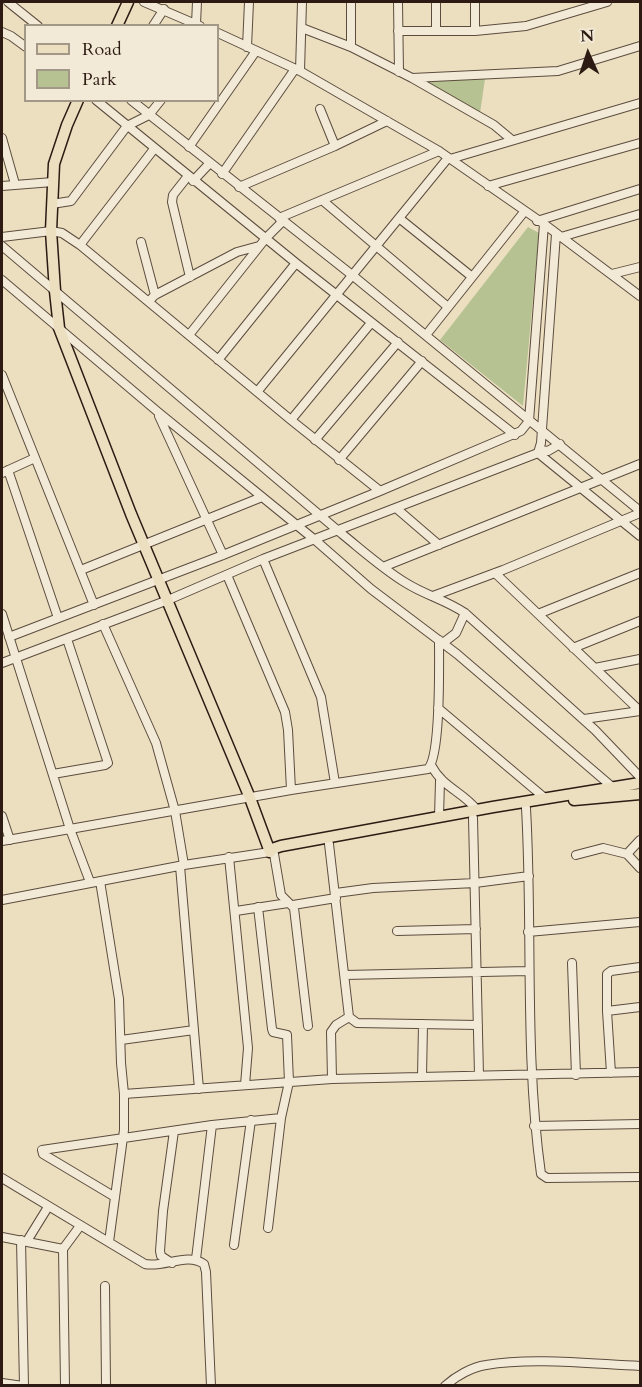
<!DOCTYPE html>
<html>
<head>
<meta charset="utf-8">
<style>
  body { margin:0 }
  #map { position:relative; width:642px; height:1387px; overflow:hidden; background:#ebdfc0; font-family:Cardo,serif }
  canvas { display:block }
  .frame { position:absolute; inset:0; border:3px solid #2d1b13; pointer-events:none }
  .legend { position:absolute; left:24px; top:24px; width:195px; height:78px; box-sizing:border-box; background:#f2ead6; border:2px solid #a39788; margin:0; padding:8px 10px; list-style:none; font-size:18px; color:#2d1b13 }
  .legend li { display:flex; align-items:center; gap:12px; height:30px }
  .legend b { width:30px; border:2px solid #a39788 }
  .north { position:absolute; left:558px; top:24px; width:60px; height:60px; -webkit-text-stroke:4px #f2ead6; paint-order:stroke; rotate:357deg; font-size:16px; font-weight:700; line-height:24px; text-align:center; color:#2d1b13 }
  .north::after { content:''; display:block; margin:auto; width:21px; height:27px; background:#2d1b13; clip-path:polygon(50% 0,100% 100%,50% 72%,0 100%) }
</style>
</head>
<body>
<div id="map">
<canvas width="642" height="1387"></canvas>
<div class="frame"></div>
<ul class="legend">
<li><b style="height:8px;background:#ebdfc0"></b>Road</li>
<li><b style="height:16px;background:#b7c292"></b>Park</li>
</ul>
<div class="north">N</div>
</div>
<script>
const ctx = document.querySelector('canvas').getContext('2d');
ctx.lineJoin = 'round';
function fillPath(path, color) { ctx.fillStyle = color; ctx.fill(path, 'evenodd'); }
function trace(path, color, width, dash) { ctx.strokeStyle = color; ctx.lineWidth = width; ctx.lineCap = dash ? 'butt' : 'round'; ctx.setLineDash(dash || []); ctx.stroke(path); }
fillPath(new Path2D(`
  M 485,79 L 480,113 L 425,80 Z
  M 528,227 L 539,233 L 523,406 L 440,340 Z`), '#b7c292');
const minor = new Path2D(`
  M 8,2 L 38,26
  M 144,2 L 200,26
  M 398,2 L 399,72
  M 436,2 L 436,31
  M 475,2 L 475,31
  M 196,24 L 197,2
  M 153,26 L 164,9
  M 302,28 L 351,47 L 412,78 L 558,71 L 640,46
  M 398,31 L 475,31 L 526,26 L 607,2
  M 2,32 L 11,36 L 26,47
  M 218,33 L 300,71 L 439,151 L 544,224 L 640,296
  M 247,47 L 249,2
  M 351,47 L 351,2
  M 300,71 L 302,2
  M 412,78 L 494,125 L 512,140
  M 96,100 L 296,263 L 515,435
  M 131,100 L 352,275 L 640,511
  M 320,109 L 335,146
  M 2,138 L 15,184
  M 189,147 L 256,51
  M 450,159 L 640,103
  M 222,174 L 295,69
  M 188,176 L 173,195 L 172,202 L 190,277
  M 193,181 L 209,164
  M 2,186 L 53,182
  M 488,186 L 640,143
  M 239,187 L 335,146 L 387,121
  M 322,200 L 448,307
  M 52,204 L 71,201 L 127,126 L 149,115 L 161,100
  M 279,218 L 439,151
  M 399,218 L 471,276
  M 537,221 L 640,189
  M 2,237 L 51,231 L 62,233 L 80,245 L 291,420 L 380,491
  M 561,237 L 640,214
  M 141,242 L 155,295
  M 80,245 L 154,149
  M 2,246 L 342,534 C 363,551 383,569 406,583 C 425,595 446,600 465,613 L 595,730 L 640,777
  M 612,274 L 640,267
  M 2,280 L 158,412 L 315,540 L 371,589 L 457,654 L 617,791
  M 149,301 L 155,295 L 237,252 L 259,246
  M 189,335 L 266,238 L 283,221
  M 426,335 L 524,212
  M 218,360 L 296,263
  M 2,375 L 94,605
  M 257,392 L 448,158
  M 159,416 L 223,555
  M 291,420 L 371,323
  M 315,440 L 398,342
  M 540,450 L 548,451 L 560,444
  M 538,453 L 640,536
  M 339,460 L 422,361
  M 8,470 L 58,618
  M 2,473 L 35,458
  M 396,508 L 439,545
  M 263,559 L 321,697 L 335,783
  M 383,567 L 640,464
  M 81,570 L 262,497
  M 495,573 L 640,711
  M 227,575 L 285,712 L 288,730 L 291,790
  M 433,596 L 503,570 L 640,513
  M 2,614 L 70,829 L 90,882
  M 538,614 L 640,573
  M 103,624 L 156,743 L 175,811 L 184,865
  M 9,637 L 223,555 L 380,491 L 521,431 L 529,421 L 544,224
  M 443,643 L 456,633 L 465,613
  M 573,648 L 640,621
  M 2,663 L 168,600 L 263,559 L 538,453 L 541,443 L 556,234
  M 595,668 L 640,659
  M 438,708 L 546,799
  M 584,719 L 640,711
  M 431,765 C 443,788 462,791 477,810
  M 53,774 L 105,765 L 108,763 L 67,639
  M 526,808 C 533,930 524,1052 541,1174 L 547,1178 L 640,1177
  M 2,816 L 10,840
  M 439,817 L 440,781
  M 473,818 L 479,1075
  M 640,840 L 627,854 L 640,868
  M 2,841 L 291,790 L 428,769 C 441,755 439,663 439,640
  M 329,844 L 349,1017 L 357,1023 L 478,1025
  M 274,854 L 281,895 L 294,908 L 308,1026
  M 576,855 L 603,848 L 627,854
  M 229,857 L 248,1048 L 245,1085
  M 180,866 L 199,1089
  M 100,881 L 119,999 L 121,1063 L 124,1094 L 124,1130 L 109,1242
  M 336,893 L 373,888 L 475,883 L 529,876
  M 2,900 L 184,865 L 270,852
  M 293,905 L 336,898
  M 258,907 L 272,1029 L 273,1032 L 287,1035 L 289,1082 L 281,1118 L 268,1228
  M 236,911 L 288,903
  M 397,931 L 476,929
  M 528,932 L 640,922
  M 572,963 L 576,1075
  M 345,975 L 528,971
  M 607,1011 L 640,1007
  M 121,1040 L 194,1030
  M 611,1073 L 607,1011 L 607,974 L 611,971 L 640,967
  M 422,1077 L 423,1024
  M 332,1079 L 331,1032 L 336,1025 L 349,1017
  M 124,1094 L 332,1079 L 640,1072
  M 534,1126 L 640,1124
  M 2,1178 L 145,1264 C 164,1268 187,1252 204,1264 L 206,1272 L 211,1386
  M 115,1197 L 43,1154 L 42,1150 L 212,1125 L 281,1118
  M 2,1237 L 63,1249 L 65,1386
  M 21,1240 L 24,1386
  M 27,1241 L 48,1207
  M 234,1245 L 251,1120
  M 63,1249 L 80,1226
  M 196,1259 L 212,1125
  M 172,1263 L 161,1256 L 160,1251 L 163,1211 L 174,1131
  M 105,1286 L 106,1386
  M 2,1383 L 23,1386
  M 445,1386 C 456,1376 472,1367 486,1365 C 532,1357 593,1364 640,1366`);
const major = new Path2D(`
  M 117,26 L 128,2
  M 78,100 L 67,125 L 54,164 L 51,231 L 55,291 L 59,328 L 131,514 L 250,798 L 270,852
  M 574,800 L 640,794
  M 270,852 L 272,849 L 281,846 L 493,807 L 640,783`);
trace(minor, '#5c4c3e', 10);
trace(major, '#2d1b13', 13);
trace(minor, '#f2ead6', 8);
trace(major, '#ebdfc0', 10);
</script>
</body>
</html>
